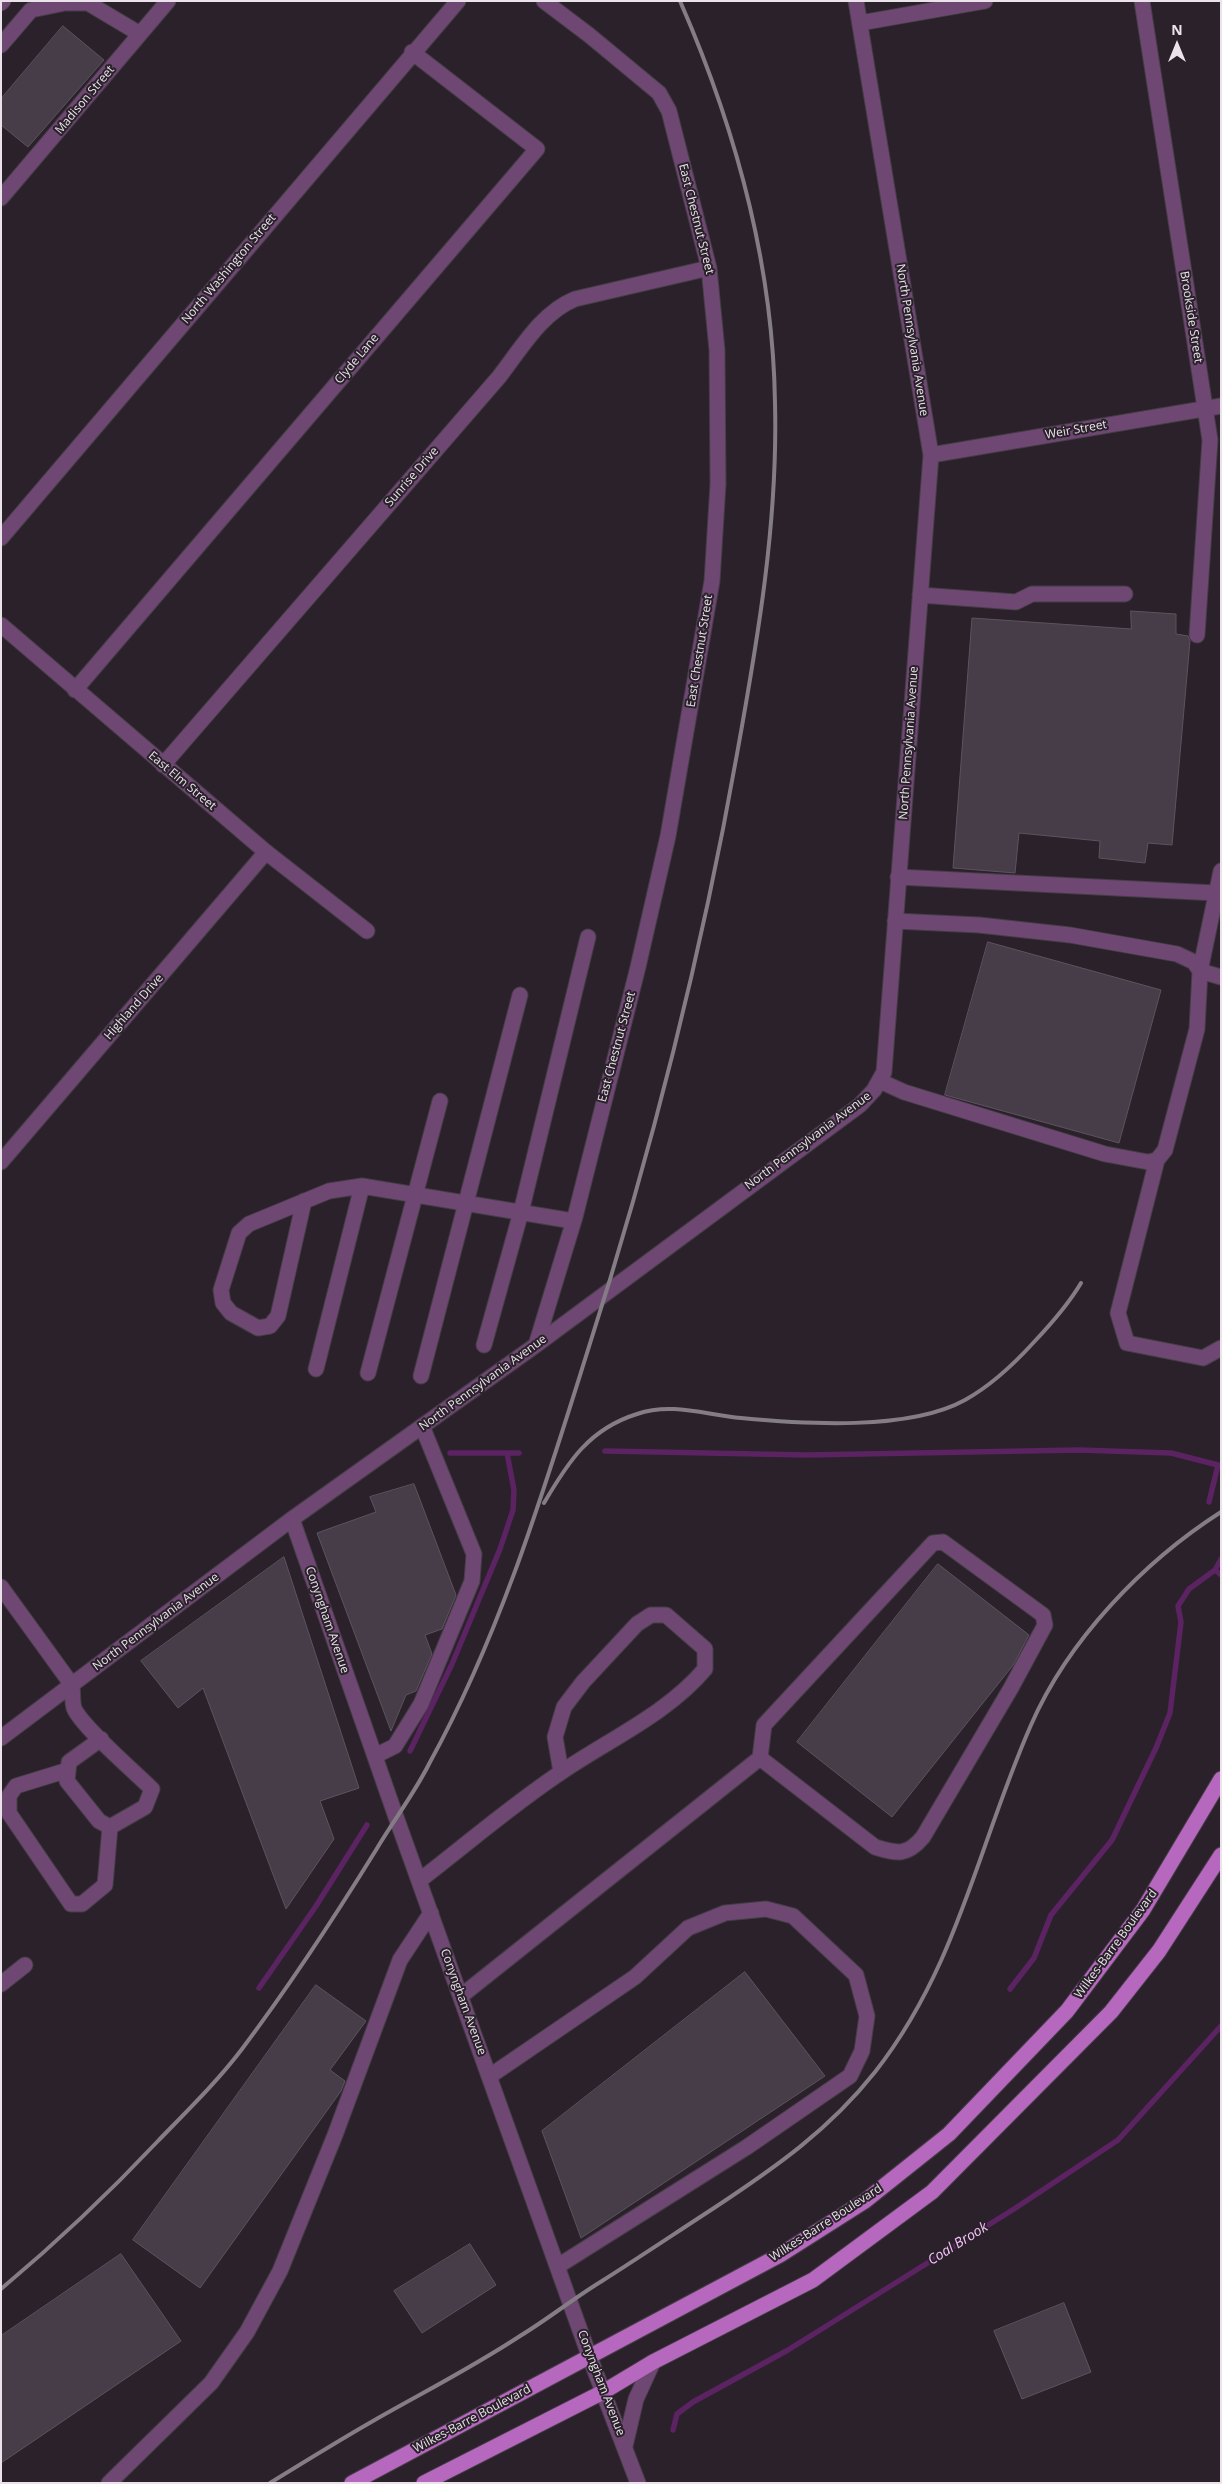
<!DOCTYPE html>
<html>
<head>
<meta charset="utf-8">
<style>
  body { margin:0 }
  #map { position:relative; width:1222px; height:2484px; overflow:hidden; background:#2a212b; font-family:"Open Sans",sans-serif }
  canvas { display:block }
  .frame { position:absolute; inset:0; border:2px solid #eae3ea; pointer-events:none }
  .north { position:absolute; left:1152px; top:20px; width:50px; height:50px; -webkit-text-stroke:4px #2a212b; paint-order:stroke; rotate:0deg; font-size:14px; font-weight:700; line-height:20px; text-align:center; color:#eae3ea }
  .north::after { content:''; display:block; margin:auto; width:18px; height:22px; background:#eae3ea; clip-path:polygon(50% 0,100% 100%,50% 72%,0 100%) }
</style>
</head>
<body>
<div id="map">
<canvas width="1222" height="2484"></canvas>
<div class="frame"></div>
<div class="north">N</div>
</div>
<script>
const ctx = document.querySelector('canvas').getContext('2d');
ctx.lineJoin = 'round';
function trace(path, color, width, dash) { ctx.strokeStyle = color; ctx.lineWidth = width; ctx.lineCap = dash ? 'butt' : 'round'; ctx.setLineDash(dash || []); ctx.stroke(path); }
function fillPath(path, color) { ctx.fillStyle = color; ctx.fill(path, 'evenodd'); }
function drawText(font, color, halo, rows, align = 'center') {
  ctx.font = font + ' "Open Sans",sans-serif'; ctx.lineWidth = 4; ctx.setLineDash([]); ctx.textBaseline = 'middle'; ctx.strokeStyle = halo; ctx.fillStyle = color; for (const [text, x, y, turn = 0] of rows) {
    ctx.save(); ctx.translate(x, y); ctx.rotate((+turn || 0) * Math.PI / 180); ctx.textAlign = isNaN(turn) ? turn : align; if (halo) ctx.strokeText(text, 0, 0); ctx.fillText(text, 0, 0); ctx.restore();
  }
}
trace(new Path2D(`
  M 605,1451 L 807,1455 L 1079,1450 L 1171,1453 L 1218,1465 L 1209,1502
  M 450,1453 L 519,1453
  M 1221,1575 L 1215,1570 L 1221,1559
  M 410,1751 L 452,1664 L 500,1549 L 513,1510 L 514,1490 L 507,1453
  M 259,1988 L 316,1906 L 367,1825
  M 1010,1989 L 1034,1958 L 1051,1915 L 1112,1840 L 1156,1748 L 1170,1713 L 1181,1622 L 1178,1606 L 1189,1589 L 1215,1570
  M 673,2430 L 677,2414 L 693,2402 L 788,2350 L 1014,2209 L 1118,2140 L 1221,2026`), '#5b2361', 5.5);
const building = new Path2D(`
  M 63,26 L 104,60 L 28,147 L 1,125 L 1,99 Z
  M 1131,611 L 1176,614 L 1176,634 L 1188,636 L 1190,641 L 1172,845 L 1148,843 L 1145,863 L 1099,858 L 1100,841 L 1019,833 L 1015,873 L 953,868 L 972,618 L 1131,629 Z
  M 988,942 L 1161,990 L 1119,1143 L 945,1095 Z
  M 414,1484 L 456,1595 L 442,1629 L 425,1635 L 432,1654 L 416,1691 L 406,1695 L 391,1731 L 317,1533 L 376,1512 L 370,1497 Z
  M 284,1557 L 359,1788 L 320,1801 L 334,1839 L 286,1909 L 203,1688 L 178,1708 L 141,1661 Z
  M 938,1564 L 1029,1635 L 1014,1664 L 892,1817 L 797,1742 Z
  M 745,1972 L 825,2076 L 581,2238 L 542,2131 Z
  M 316,1985 L 366,2021 L 330,2070 L 345,2081 L 341,2091 L 200,2288 L 133,2240 Z
  M 470,2244 L 496,2285 L 422,2333 L 394,2291 Z
  M 121,2254 L 181,2341 L 1,2463 L 1,2336 Z
  M 1064,2303 L 1091,2372 L 1022,2399 L 994,2331 Z`);
fillPath(building, '#473d48');
trace(building, '#5d535e', 1);
const minor = new Path2D(`
  M 1142,1 L 1210,440 L 1197,635
  M 1,3 L 3,1
  M 860,23 L 985,1
  M 1,45 L 31,10 L 65,3 L 88,3 L 140,34
  M 1,198 L 168,1
  M 931,455 L 1221,406
  M 1,538 L 458,1
  M 920,595 L 1016,602 L 1032,594 L 1125,594
  M 1,625 L 266,852 L 367,931
  M 75,690 L 537,149 L 412,52
  M 163,765 L 499,377 C 521,349 541,313 575,299 L 709,268
  M 1221,871 L 1200,971 L 1221,977
  M 898,877 L 1216,893
  M 880,1081 L 904,1092 L 1105,1154 L 1148,1162 L 1157,1160 L 1165,1150 L 1197,1029 L 1200,971 L 1194,962 L 1177,954 L 1070,935 L 979,925 L 895,921
  M 1157,1160 L 1118,1313 L 1127,1343 L 1203,1358 L 1221,1348
  M 1,1162 L 266,852
  M 304,1201 L 278,1316 L 270,1326 L 258,1328 L 231,1313 L 223,1303 L 221,1290 L 239,1233 L 249,1224 L 329,1191 L 362,1186 L 573,1221
  M 484,1345 L 521,1212 L 588,937
  M 536,1345 L 575,1217 L 638,967 L 668,836 L 712,581 L 718,484 L 717,350 L 709,268 L 669,111 L 659,93 L 589,35 L 544,1
  M 316,1369 L 362,1186
  M 368,1373 L 440,1101
  M 421,1376 L 520,995
  M 292,1519 L 396,1817 L 590,2358 L 638,2483
  M 1,1587 L 72,1685 C 73,1692 72,1701 74,1708 C 81,1726 136,1773 152,1789 L 145,1807 L 110,1827 L 99,1821 L 67,1781 L 69,1762 L 101,1739
  M 1,1738 L 292,1519 L 536,1345 L 860,1105 L 874,1090 L 884,1072 L 931,455 L 856,1
  M 375,1756 L 395,1746 L 421,1704 L 472,1581 L 474,1554 L 422,1426
  M 68,1770 L 16,1786 L 9,1796 L 9,1813 L 71,1904 L 82,1904 L 105,1885 L 110,1827
  M 420,1880 C 467,1844 513,1804 563,1771 C 610,1739 668,1713 705,1669 L 705,1649 L 666,1615 L 651,1615 L 637,1624 L 583,1682 L 564,1707 L 555,1737 L 561,1772
  M 1,1984 L 25,1965
  M 461,1996 L 760,1758 L 764,1725 L 933,1543 L 943,1542 L 1043,1615 L 1045,1625 L 1011,1688 L 923,1837 C 907,1856 898,1854 875,1847 L 760,1758
  M 490,2076 L 635,1977 L 688,1928 L 725,1913 L 766,1909 L 793,1916 L 856,1975 L 867,2016 L 862,2051 L 850,2076 L 747,2147 L 558,2266
  M 625,2446 L 636,2399 L 653,2362
  M 109,2483 L 211,2383 L 247,2332 L 280,2271 L 335,2135 L 400,1960 L 431,1913`);
const major = new Path2D(`
  M 352,2483 L 780,2255 L 865,2201 L 949,2134 L 1067,2011 L 1143,1910 L 1221,1779
  M 424,2483 L 603,2392 L 653,2362 L 813,2280 L 932,2192 L 1111,2012 L 1159,1951 L 1221,1855`);
trace(minor, '#453c46', 17);
trace(major, '#453c46', 17);
trace(minor, '#6e4872', 15);
trace(major, '#b668bf', 15);
trace(new Path2D(`
  M 544,1503 C 568,1462 589,1429 637,1414 C 672,1402 706,1415 741,1418 C 804,1424 909,1431 965,1400 C 992,1385 1014,1364 1034,1342 C 1052,1323 1068,1305 1081,1283
  M 1,2289 C 56,2243 108,2194 157,2142 C 186,2112 217,2082 242,2049 C 290,1985 334,1918 376,1850 C 393,1821 414,1794 429,1764 C 500,1635 543,1493 587,1353 C 650,1157 701,957 737,754 C 758,638 778,521 775,403 C 773,264 736,129 680,1
  M 270,2483 C 304,2462 338,2441 373,2421 C 422,2393 473,2367 520,2336 C 548,2319 574,2298 602,2281 C 640,2257 677,2232 714,2208 C 776,2167 829,2130 875,2072 C 958,1966 978,1845 1031,1725 C 1068,1640 1143,1562 1221,1512`), '#857d86', 4);
drawText('12px', '#eae3ea', '#2a212b', [
  ["Madison Street",85,100,-50],
  ["East Chestnut Street",696,219,76],
  ["North Washington Street",229,269,-50],
  ["Brookside Street",1191,317,81],
  ["North Pennsylvania Avenue",912,340,81],
  ["Clyde Lane",357,359,-50],
  ["Weir Street",1076,430,-10],
  ["Sunrise Drive",412,477,-49],
  ["East Chestnut Street",700,651,-81],
  ["North Pennsylvania Avenue",909,743,-86],
  ["East Elm Street",182,781,40],
  ["Highland Drive",134,1007,-49],
  ["East Chestnut Street",617,1047,-75],
  ["North Pennsylvania Avenue",808,1141,-37],
  ["North Pennsylvania Avenue",483,1383,-36],
  ["Conyngham Avenue",327,1620,71],
  ["North Pennsylvania Avenue",156,1622,-37],
  ["Wilkes-Barre Boulevard",1116,1944,-54],
  ["Conyngham Avenue",463,2002,70],
  ["Wilkes-Barre Boulevard",826,2223,-33],
  ["Conyngham Avenue",601,2383,69],
  ["Wilkes-Barre Boulevard",472,2419,-28]
]);
drawText('italic 14px', '#f4c4f9', '#2a212b', [
  ["Coal Brook",958,2244,-32]
]);
</script>
</body>
</html>
